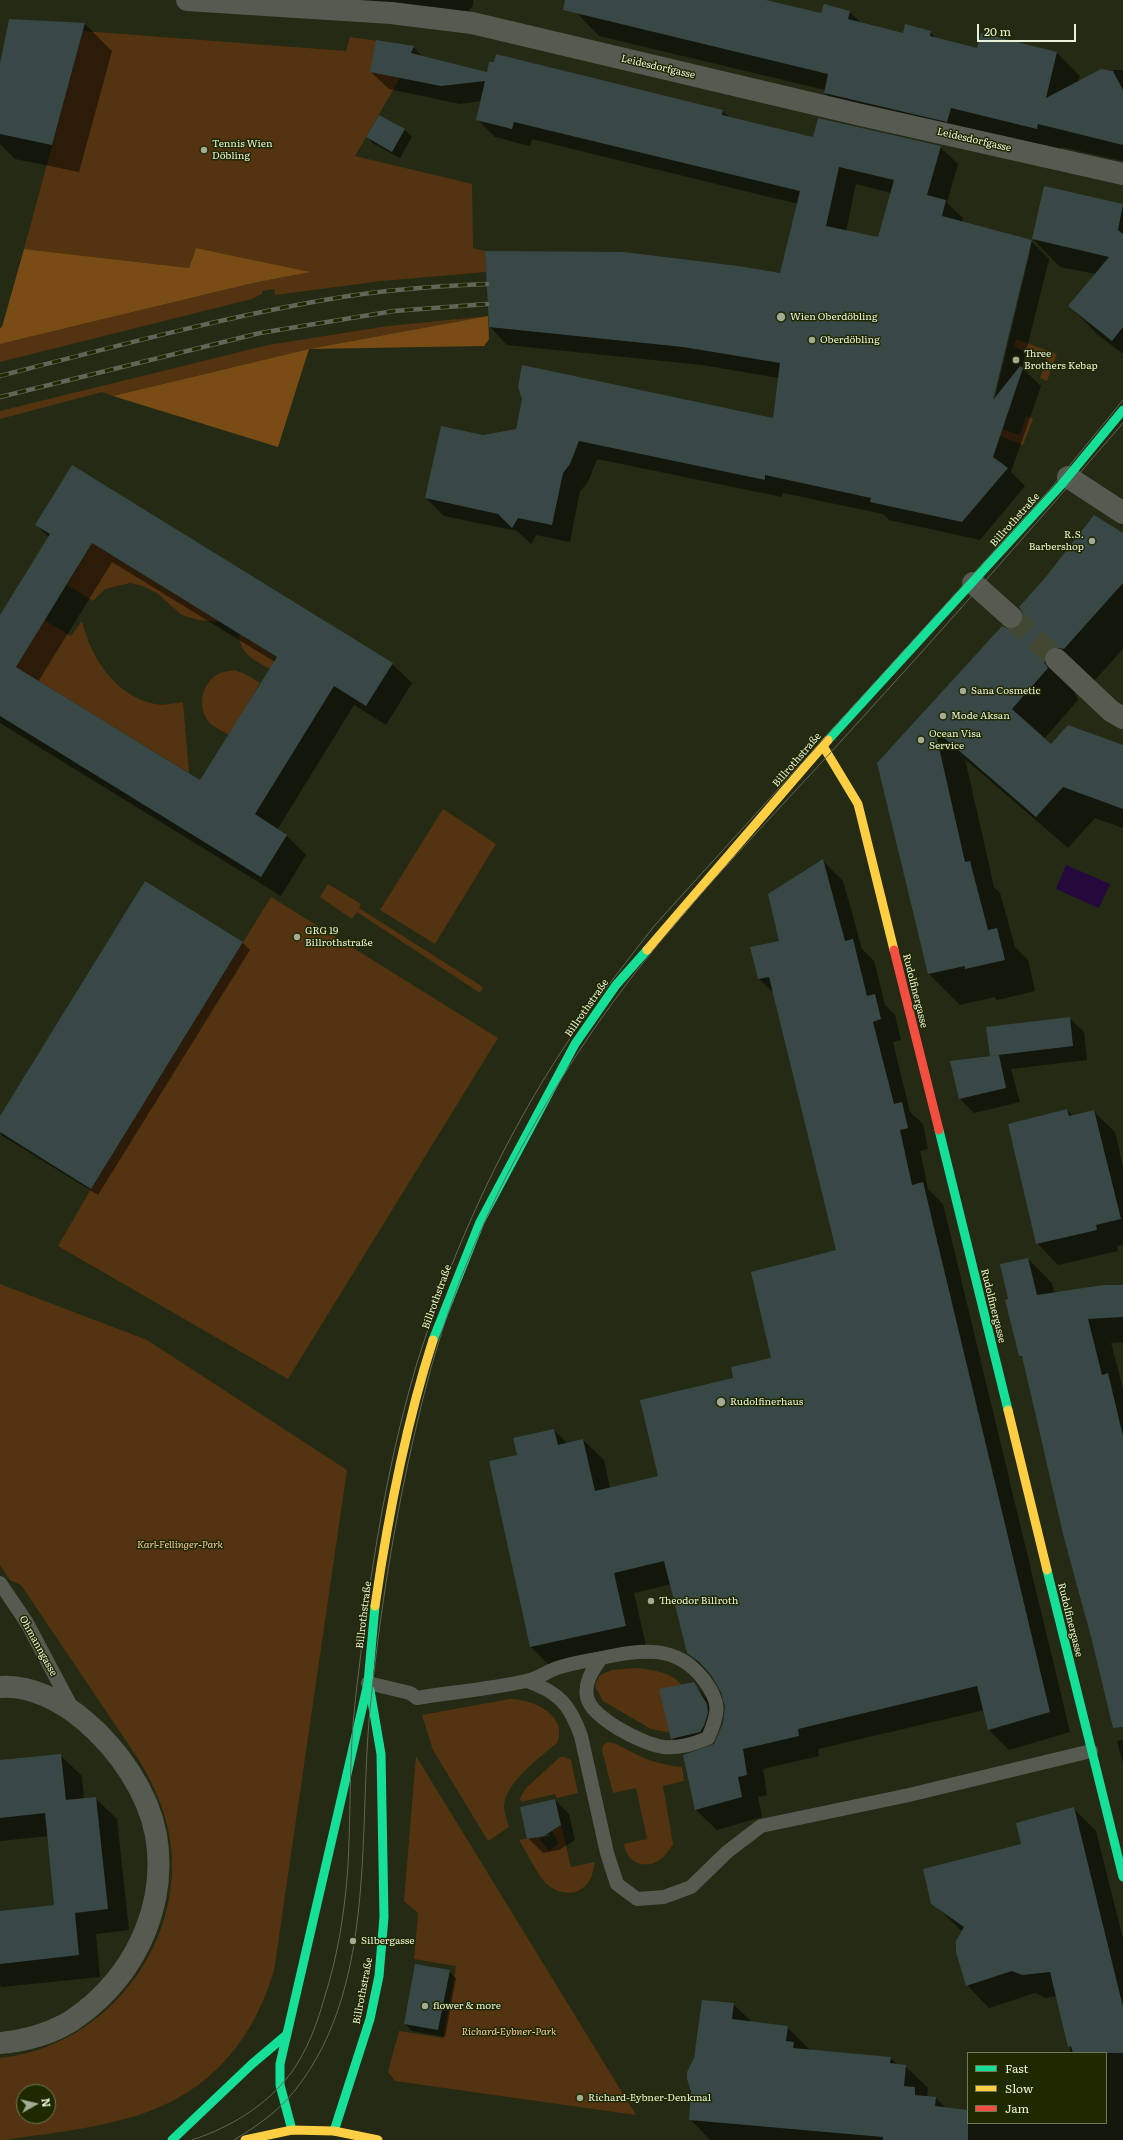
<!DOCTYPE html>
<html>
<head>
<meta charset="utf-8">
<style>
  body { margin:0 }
  #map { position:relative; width:1123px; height:2140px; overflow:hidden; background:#242a13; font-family:Literata,serif }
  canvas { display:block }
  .legend { position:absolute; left:967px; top:2052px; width:140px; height:72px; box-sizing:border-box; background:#1f2900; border:1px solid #707957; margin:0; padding:5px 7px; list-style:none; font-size:12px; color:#e9f1da }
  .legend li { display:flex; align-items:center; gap:8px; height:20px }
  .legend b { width:20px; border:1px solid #707957 }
  .north { position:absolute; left:16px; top:2084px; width:40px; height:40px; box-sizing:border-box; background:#1f2900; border:1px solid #707957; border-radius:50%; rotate:82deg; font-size:11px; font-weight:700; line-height:16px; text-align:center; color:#e9f1da }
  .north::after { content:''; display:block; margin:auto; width:14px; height:18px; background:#a4ab94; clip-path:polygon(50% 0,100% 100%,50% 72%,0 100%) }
  .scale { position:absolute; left:977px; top:24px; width:99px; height:18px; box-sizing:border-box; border:2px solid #e9f1da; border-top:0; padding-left:5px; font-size:12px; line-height:14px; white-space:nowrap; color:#e9f1da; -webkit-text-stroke:3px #1f2900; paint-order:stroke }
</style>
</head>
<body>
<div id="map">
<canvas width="1123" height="2140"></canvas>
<ul class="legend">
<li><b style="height:5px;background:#16e098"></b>Fast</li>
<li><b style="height:5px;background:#ffcf43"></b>Slow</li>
<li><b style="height:5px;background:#f24e42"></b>Jam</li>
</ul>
<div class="north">N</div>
<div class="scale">20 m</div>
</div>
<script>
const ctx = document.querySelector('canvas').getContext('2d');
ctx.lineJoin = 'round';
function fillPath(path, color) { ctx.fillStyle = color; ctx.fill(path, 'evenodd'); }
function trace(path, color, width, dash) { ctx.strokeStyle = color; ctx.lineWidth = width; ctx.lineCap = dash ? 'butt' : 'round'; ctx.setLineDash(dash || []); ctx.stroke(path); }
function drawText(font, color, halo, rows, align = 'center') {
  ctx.font = font + ' Literata,serif'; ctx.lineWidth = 3; ctx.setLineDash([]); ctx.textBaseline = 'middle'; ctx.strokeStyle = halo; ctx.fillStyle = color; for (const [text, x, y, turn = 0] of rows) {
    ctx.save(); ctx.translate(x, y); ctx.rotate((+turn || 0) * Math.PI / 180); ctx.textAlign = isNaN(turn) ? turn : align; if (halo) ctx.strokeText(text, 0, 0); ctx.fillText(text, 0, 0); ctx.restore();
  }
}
fillPath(new Path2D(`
  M 83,31 L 346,51 L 350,37 L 414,46 L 396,85 L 355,156 L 472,184 L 473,248 L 485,251 L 486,272 L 382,281 L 275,295 L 274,289 L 262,291 L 262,294 L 252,299 L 0,362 L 0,344 L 253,283 L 309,272 L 196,248 L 189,268 L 24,249 Z
  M 488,316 L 309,349 L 113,396 L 102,392 L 0,419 L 0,411 L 268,345 L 388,326 Z
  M 1016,339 L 1057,354 L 1047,381 L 1040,378 L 1047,359 L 1014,347 Z
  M 1026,416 L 1033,419 L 1023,445 L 984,430 L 1002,429 L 1020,435 Z
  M 92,543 L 220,622 L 198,620 L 182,615 L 157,593 L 142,586 L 130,583 L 105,589 L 93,601 L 67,585 Z
  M 44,620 L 71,636 L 82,621 C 91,658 115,696 155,704 C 164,706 175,703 183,702 L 189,773 L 16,667 Z
  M 238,633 L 277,657 L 270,669 C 251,658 242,656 238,633 Z
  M 235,670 L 249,676 L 260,683 L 229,735 C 223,731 213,727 208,721 C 197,706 202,681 220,673 C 224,672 230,671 235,670 Z
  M 443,809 L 496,844 L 435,944 L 380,910 Z
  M 328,884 L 361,904 L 359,908 L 483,987 L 480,993 L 357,912 L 352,919 L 320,897 Z
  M 271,897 L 498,1038 L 288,1379 L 58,1246 L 91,1189 Z
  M 0,1284 L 147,1340 L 347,1470 L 274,1971 C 250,2049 202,2100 121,2120 C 84,2130 43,2134 5,2140 L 0,2140 L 0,2058 C 98,2048 175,1958 172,1860 C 171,1824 158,1793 141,1763 L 21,1585 L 10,1580 L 0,1565 ZM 24,2092 L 48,2092 L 48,2116 L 24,2116 Z
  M 637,1668 C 660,1671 674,1673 688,1692 L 681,1728 L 667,1732 L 651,1729 L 603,1701 L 595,1686 L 600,1675 L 612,1670 Z
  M 510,1699 C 532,1699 569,1715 557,1743 C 541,1756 511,1779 505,1800 C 502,1809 507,1819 509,1827 L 488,1841 L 433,1750 L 422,1715 Z
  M 608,1742 L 614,1743 C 640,1756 651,1764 682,1767 L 684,1781 L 663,1786 L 673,1844 C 669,1850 665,1857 658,1861 C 643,1870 626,1861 624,1844 L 647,1839 L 636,1788 L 613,1793 L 602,1750 L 603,1745 Z
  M 416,1756 L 636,2115 L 395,2081 L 388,2072 L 399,2031 L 443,2038 L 456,1966 L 414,1959 L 418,1913 L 404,1901 Z
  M 560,1757 L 565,1757 L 571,1760 L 578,1793 L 557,1798 L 555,1794 L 521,1802 L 520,1798 L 526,1788 Z
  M 561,1825 L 571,1867 L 595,1862 C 593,1871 592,1881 584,1887 C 572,1898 552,1892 543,1880 C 534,1868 527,1853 519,1840 L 538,1837 L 549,1851 L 559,1843 L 552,1831 Z`), '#543410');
fillPath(new Path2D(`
  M 196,248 L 310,272 L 253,283 L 0,344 L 0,328 L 2,327 L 24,249 L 189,268 Z
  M 488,316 L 489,339 L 484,346 L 309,349 L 278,447 L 113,396 L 309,349 Z`), '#794c15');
fillPath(new Path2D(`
  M 1066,865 L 1110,884 L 1099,908 L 1056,889 Z`), '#25093c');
fillPath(new Path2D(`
  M 353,0 L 473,0 L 473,5 L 464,18 Z
  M 579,0 L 762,0 L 822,14 L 850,12 L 862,24 L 904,35 L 930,32 L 937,39 L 978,50 L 1057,53 L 1080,76 L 1078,82 L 1101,70 L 1123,70 L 1123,161 L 1061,147 L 1060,151 L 848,116 L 825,93 L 825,90 L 599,36 L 576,12 Z
  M 85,24 L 112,51 L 79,172 L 15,159 L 0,144 L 0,69 Z
  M 413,47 L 423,57 L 488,73 L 495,63 L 496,56 L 723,111 L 730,118 L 814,138 L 940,147 L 958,164 L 947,203 L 963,218 L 962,222 L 1031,241 L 1049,259 L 1022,368 L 1041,386 L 1011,472 L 1025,486 L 980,540 L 889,520 L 883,514 L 783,493 L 782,497 L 597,459 L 588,482 L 580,491 L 570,542 L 536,535 L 531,544 L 517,531 L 444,516 L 426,498 L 483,436 L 774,419 L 779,378 L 702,365 L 507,345 L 490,327 L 781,274 L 798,204 L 532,139 L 530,146 L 495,137 L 477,119 L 481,101 L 460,104 L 389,89 L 371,72 ZM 856,184 L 891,193 L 878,238 L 846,231 ZM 1028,252 L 1030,252 L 993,405 L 991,405 Z
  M 379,117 L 405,130 L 412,137 L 400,158 L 374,144 L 367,137 Z
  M 1045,187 L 1123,205 L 1123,354 L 1097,334 L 1070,306 L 1096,274 L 1060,267 L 1033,239 Z
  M 72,466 L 392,664 L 412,683 L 386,725 L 354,705 L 277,830 L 287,836 L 306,855 L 281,896 L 0,723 L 0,617 L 49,537 L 36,525 ZM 112,562 L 275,662 L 201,782 L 38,682 Z
  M 1123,535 L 1123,649 L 1095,680 L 1084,678 L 1077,682 L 1075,694 L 1078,700 L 1044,739 L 1051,745 L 1123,746 L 1123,828 L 1095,818 L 1068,848 L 965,759 L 994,887 L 1000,893 L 1015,947 L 1028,960 L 1035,991 L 997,1000 L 994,997 L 960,1005 L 929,974 L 878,763 L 1008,630 L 1015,630 L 1021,626 Z
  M 823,861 L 843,881 L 862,949 L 874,961 L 885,1005 L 895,1015 L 901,1040 L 893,1042 L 910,1112 L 923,1124 L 928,1149 L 920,1151 L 928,1189 L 943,1204 L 1070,1732 L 1009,1750 L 989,1730 L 984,1710 L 818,1749 L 819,1756 L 763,1769 L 767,1795 L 758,1797 L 762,1817 L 717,1830 L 696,1810 L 715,1745 L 724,1724 L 726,1707 L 722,1692 L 713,1677 L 688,1653 L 671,1584 L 634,1593 L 646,1646 L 551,1667 L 531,1647 L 518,1456 L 554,1430 L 567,1443 L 583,1440 L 604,1460 L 610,1488 L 659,1476 L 734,1379 L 772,1359 L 837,1251 L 774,993 L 759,979 L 751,948 L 780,942 Z
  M 145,882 L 243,943 L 250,950 L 98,1195 L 1,1135 L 0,1118 Z
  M 1069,1018 L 1084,1032 L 1087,1060 L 1011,1069 L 1020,1102 L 974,1113 L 960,1099 L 992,1057 L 991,1055 Z
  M 1067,1110 L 1073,1116 L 1093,1111 L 1115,1132 L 1123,1166 L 1123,1245 L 1117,1246 L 1118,1251 L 1058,1265 L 1037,1243 Z
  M 1028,1259 L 1052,1283 L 1054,1293 L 1123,1286 L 1123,1342 L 1111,1343 L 1123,1389 L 1123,1701 L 1102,1681 L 1035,1413 L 1024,1359 L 1020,1356 L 1009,1300 Z
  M 694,1684 L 709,1701 L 714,1712 L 708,1738 L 679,1745 L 672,1738 Z
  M 1123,1740 L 1123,1764 L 1117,1741 Z
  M 60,1755 L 82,1776 L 84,1799 L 95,1798 L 117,1819 L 129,1930 L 96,1934 L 100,1977 L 2,1987 L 0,1985 L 0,1912 L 55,1906 L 48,1836 L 0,1841 L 0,1761 Z
  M 555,1800 L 569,1814 L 575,1840 L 559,1850 L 543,1853 L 528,1838 ZM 549,1834 L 550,1836 L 538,1838 L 538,1836 Z
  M 1074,1809 L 1096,1831 L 1123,1938 L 1123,2140 L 710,2140 L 690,2119 L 733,2004 L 752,2022 L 787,2027 L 810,2050 L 890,2058 L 898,2065 L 905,2066 L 928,2088 L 927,2097 L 936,2098 L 946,2108 L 968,2111 L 968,2123 L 1106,2123 L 1106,2053 L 1071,2053 L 1057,1996 L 1046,1998 L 1035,1993 L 989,2008 L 967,1985 L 963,1932 L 932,1903 Z
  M 449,1971 L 456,1978 L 445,2037 L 412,2031 L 405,2024 Z`), '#0007');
fillPath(new Path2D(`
  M 565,0 L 766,0 L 821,13 L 824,4 L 850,11 L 848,19 L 903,33 L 905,24 L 931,31 L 930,36 L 977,48 L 981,33 L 1057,52 L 1046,98 L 1101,69 L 1113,71 L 1123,90 L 1123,145 L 1038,124 L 1037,129 L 951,108 L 947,122 L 824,93 L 828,74 L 563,10 Z
  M 9,19 L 85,23 L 52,145 L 0,134 L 0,64 Z
  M 376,40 L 414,46 L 411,53 L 487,72 L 489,62 L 494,62 L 496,54 L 723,110 L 722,115 L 813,137 L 818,118 L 941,146 L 927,195 L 946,200 L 942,216 L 1032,240 L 993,400 L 1020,366 L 1023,368 L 993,457 L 1008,468 L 962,522 L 870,502 L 871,498 L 765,475 L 765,480 L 579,441 L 570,464 L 563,473 L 552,525 L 518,518 L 512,528 L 498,514 L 425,498 L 441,426 L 483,435 L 516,429 L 522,399 L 518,387 L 522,365 L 773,418 L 780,363 L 683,347 L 489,327 L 485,251 L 624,252 L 738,266 L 780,273 L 800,191 L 514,122 L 512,129 L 476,120 L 485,81 L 441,86 L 370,72 ZM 839,167 L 894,180 L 878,237 L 826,226 Z
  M 379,115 L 405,129 L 392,152 L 366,137 Z
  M 1044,186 L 1123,204 L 1118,230 L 1123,234 L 1123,327 L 1112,341 L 1068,306 L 1109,257 L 1032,239 Z
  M 72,465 L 393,663 L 366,706 L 334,686 L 255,814 L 287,835 L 261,877 L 0,716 L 0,615 L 50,534 L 35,525 ZM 92,543 L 277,657 L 200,780 L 16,667 Z
  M 1094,515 L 1123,533 L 1123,583 L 1064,649 L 1053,647 L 1047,651 L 1044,662 L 1048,668 L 1012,709 L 1051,744 L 1068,725 L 1123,745 L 1123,809 L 1063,787 L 1036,817 L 935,730 L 965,862 L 970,861 L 988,930 L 997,928 L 1005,960 L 965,969 L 965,966 L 928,974 L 877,763 L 1002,626 L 1008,629 L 1015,629 L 1021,625 L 1023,613 L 1019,607 L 1045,578 Z
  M 823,859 L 845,941 L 853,939 L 867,996 L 875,994 L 881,1019 L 873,1022 L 894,1104 L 902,1102 L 908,1128 L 900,1130 L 912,1185 L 923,1182 L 1050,1712 L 988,1730 L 977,1686 L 798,1729 L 799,1736 L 743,1749 L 747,1775 L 738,1777 L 742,1797 L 695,1810 L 683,1755 L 714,1744 L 723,1723 L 725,1707 L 721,1692 L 711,1675 L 699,1662 L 687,1653 L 664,1561 L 614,1573 L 626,1626 L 530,1647 L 489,1461 L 517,1455 L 513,1438 L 554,1429 L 558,1445 L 583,1439 L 595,1491 L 658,1476 L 640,1400 L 733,1378 L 731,1367 L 771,1358 L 751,1272 L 836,1250 L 769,977 L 758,979 L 750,947 L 779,941 L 768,894 Z
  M 145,881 L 243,942 L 91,1189 L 0,1132 L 0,1116 Z
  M 1070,1017 L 1073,1046 L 990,1056 L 986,1027 Z
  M 999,1055 L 1006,1088 L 959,1099 L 950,1061 Z
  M 1067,1109 L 1069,1116 L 1094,1110 L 1121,1219 L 1096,1225 L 1097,1230 L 1036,1244 L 1008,1124 Z
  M 1028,1258 L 1037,1295 L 1103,1285 L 1123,1285 L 1123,1317 L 1088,1319 L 1102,1375 L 1108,1373 L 1123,1436 L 1123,1727 L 1113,1728 L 1091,1637 L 1063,1534 L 1022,1356 L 1019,1356 L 1005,1300 L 1008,1299 L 1000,1264 Z
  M 694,1682 L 707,1704 L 708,1713 L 704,1726 L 700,1732 L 671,1739 L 659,1689 Z
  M 61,1754 L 66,1800 L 96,1797 L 108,1909 L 75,1913 L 79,1955 L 0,1964 L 0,1911 L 54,1905 L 45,1813 L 0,1818 L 0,1760 Z
  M 555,1799 L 561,1825 L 544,1836 L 527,1839 L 520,1807 Z
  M 1074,1807 L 1123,2007 L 1123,2053 L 1073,2053 L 1071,2046 L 1068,2047 L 1050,1972 L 1022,1975 L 1012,1971 L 966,1986 L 956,1952 L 956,1941 L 964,1927 L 931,1904 L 923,1869 L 1021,1844 L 1016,1823 Z
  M 415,1964 L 450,1970 L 438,2030 L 404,2024 Z
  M 702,2000 L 734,2003 L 732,2019 L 788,2026 L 786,2041 L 794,2042 L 793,2048 L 891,2057 L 890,2063 L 906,2065 L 904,2086 L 915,2087 L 915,2095 L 936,2097 L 935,2106 L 968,2110 L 968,2140 L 883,2140 L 883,2137 L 689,2120 L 691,2091 L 687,2079 L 687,2072 L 694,2058 Z`), '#384847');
trace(new Path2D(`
  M 1011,617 L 1056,659`), '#424831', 22, [22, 11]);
trace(new Path2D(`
  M 0,1583 L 27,1623 L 72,1708
  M 527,1681 C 559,1692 570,1705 581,1736 L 607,1853 L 617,1884 L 637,1899 L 664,1897 L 691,1887 L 727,1852 L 761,1826 L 909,1795 L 1091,1751
  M 368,1683 L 410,1693 L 417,1698 C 453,1692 490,1689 526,1681 C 537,1679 546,1672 557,1668 C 571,1663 586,1661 601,1658 C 640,1650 676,1643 704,1680 C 721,1703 719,1712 708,1738 C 693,1744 681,1748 664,1747 C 644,1745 591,1718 587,1697 C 584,1682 593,1670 601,1658`), '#575a51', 14);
trace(new Path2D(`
  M 187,0 L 391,13 L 472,23 L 861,115 L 1123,174
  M 1068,477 L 1123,513
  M 973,583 L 1011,617
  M 1056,659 L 1111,711 L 1123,718
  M 0,1687 C 30,1684 63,1702 85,1721 C 118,1749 148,1792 156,1835 C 167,1900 140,1964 91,2006 C 82,2013 74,2020 64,2025 C 44,2036 22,2041 0,2043`), '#575a51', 22);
trace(new Path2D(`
  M 828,740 L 1062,484 L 1123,410
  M 939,1130 L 1008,1410
  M 433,1340 L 480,1222 L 575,1044 L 616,985 L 647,950
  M 1047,1570 L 1123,1877
  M 292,2130 L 280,2085 L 280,2064 L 368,1683 L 375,1606
  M 334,2131 L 370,2019 L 379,1976 L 384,1917 L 381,1754 L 370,1690
  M 172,2140 L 252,2064 L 285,2036`), '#16e098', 9);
trace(new Path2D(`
  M 823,746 L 858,804 L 894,950
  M 647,950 L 828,740
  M 1008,1410 L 1047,1570
  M 375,1606 C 388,1516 405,1427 433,1340
  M 245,2140 L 292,2130 L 334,2131 L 378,2140`), '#ffcf43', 9);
trace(new Path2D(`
  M 894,950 L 939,1130`), '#f24e42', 9);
trace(new Path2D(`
  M 192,2140 C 231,2127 266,2106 291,2073 C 307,2051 317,2024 324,1999 C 338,1956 345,1910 348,1865 C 351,1811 349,1757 355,1703 C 368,1588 384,1474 417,1363 C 448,1264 490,1168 544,1079 C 577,1024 616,975 655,925 L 1052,487 L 1123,400
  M 234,2140 C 257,2126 279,2111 296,2089 C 379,1983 357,1826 371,1700 C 382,1593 400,1487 427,1383 C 464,1239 544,1090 635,973 C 699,891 773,816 843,739 C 938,635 1031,530 1123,423`), '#616659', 1);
const rail = new Path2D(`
  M 0,376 C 109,348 219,318 330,299 C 382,290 434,286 487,284
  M 0,397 L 260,333 L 394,311 L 487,304`);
trace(rail, '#616659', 4.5);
trace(rail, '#1f2900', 3, [9]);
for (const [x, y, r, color] of [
  [204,150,4,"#a4ab94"],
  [781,317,5,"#a4ab94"],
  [812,340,4,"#a4ab94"],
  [1016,360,4,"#a4ab94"],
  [1092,541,4,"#a4ab94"],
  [963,691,4,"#a4ab94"],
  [943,716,4,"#a4ab94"],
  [921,740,4,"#a4ab94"],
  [297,937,4,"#a4ab94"],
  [721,1402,5,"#a4ab94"],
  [651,1601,4,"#a4ab94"],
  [353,1941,4,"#a4ab94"],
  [425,2006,4,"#a4ab94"],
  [580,2098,4,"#a4ab94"]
]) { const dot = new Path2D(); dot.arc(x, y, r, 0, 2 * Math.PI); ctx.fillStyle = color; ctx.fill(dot); trace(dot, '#1f2900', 1.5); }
drawText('10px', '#e9f1da', '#1f2900', [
  ["Leidesdorfgasse",658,67,13],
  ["Leidesdorfgasse",974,140,13],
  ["Billrothstraße",1015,520,-48],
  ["Billrothstraße",797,760,-49],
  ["Rudolfinergasse",915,991,76],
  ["Billrothstraße",587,1008,-55],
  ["Billrothstraße",437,1297,-70],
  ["Rudolfinergasse",993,1306,76],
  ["Billrothstraße",364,1615,-83],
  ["Rudolfinergasse",1070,1620,76],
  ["Ohmanngasse",38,1646,61],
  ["Billrothstraße",363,1991,-79]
]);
drawText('10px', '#e9f1da', '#1f2900', [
  ["Tennis Wien",212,144],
  ["Döbling",212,156],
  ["Wien Oberdöbling",790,317],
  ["Oberdöbling",820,340],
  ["Three",1024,354],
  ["Brothers Kebap",1024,366],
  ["R.S.",1084,535,"right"],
  ["Barbershop",1084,547,"right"],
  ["Sana Cosmetic",971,691],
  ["Mode Aksan",951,716],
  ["Ocean Visa",929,734],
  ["Service",929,746],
  ["GRG 19",305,931],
  ["Billrothstraße",305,943],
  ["Rudolfinerhaus",730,1402],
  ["Theodor Billroth",659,1601],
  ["Silbergasse",361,1941],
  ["flower & more",433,2006],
  ["Richard-Eybner-Denkmal",588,2098]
], 'left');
drawText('italic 10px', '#f6c69b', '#1f2900', [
  ["Karl-Fellinger-Park",180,1545],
  ["Richard-Eybner-Park",509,2032]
]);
</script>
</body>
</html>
